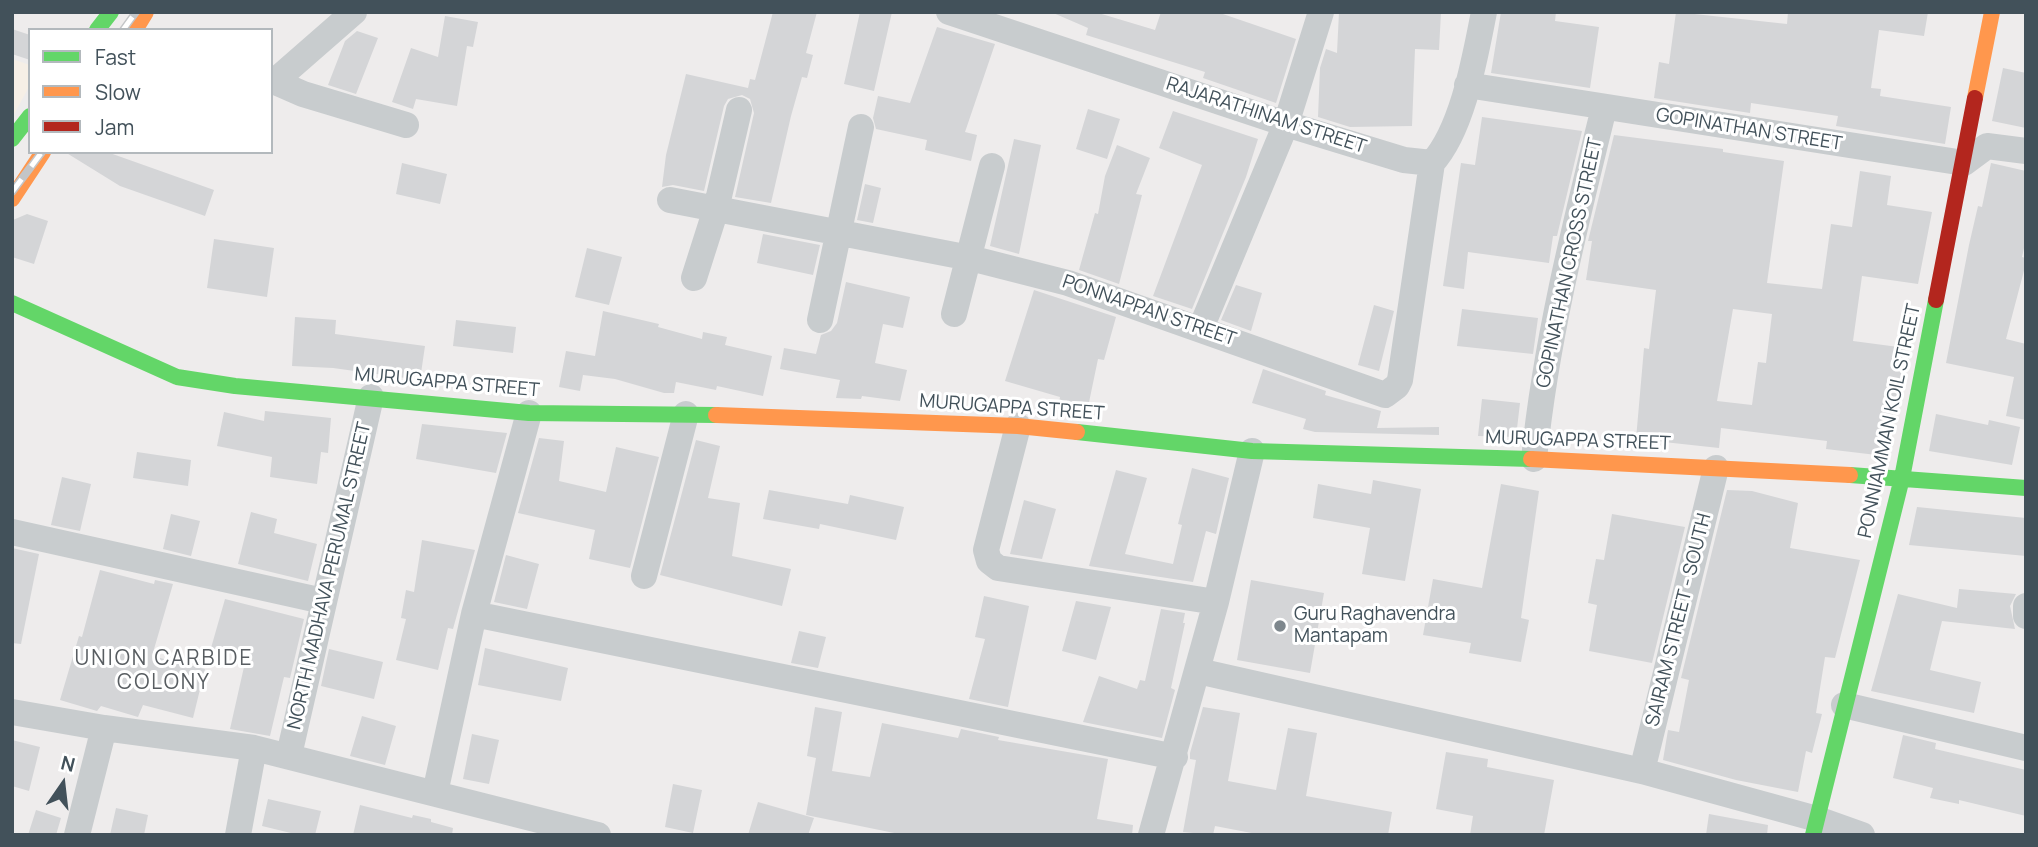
<!DOCTYPE html>
<html>
<head>
<meta charset="utf-8">
<style>
  body { margin:0 }
  #map { position:relative; width:2038px; height:847px; overflow:hidden; background:#eeecec; font-family:Manrope,sans-serif }
  canvas { display:block }
  .frame { position:absolute; inset:0; border:14px solid #42515a; pointer-events:none }
  .legend { position:absolute; left:28px; top:28px; width:245px; height:126px; box-sizing:border-box; background:#fff; border:2px solid #b3b9bd; margin:0; padding:9px 12px; list-style:none; font-size:21px; color:#42515a }
  .legend li { display:flex; align-items:center; gap:14px; height:35px }
  .legend b { width:35px; border:2px solid #b3b9bd }
  .north { position:absolute; left:28px; top:749px; width:70px; height:70px; -webkit-text-stroke:5px #fff; paint-order:stroke; rotate:14deg; font-size:19px; font-weight:700; line-height:28px; text-align:center; color:#42515a }
  .north::after { content:''; display:block; margin:auto; width:24px; height:32px; background:#42515a; clip-path:polygon(50% 0,100% 100%,50% 72%,0 100%) }
</style>
</head>
<body>
<div id="map">
<canvas width="2038" height="847"></canvas>
<div class="frame"></div>
<ul class="legend">
<li><b style="height:9px;background:#63d668"></b>Fast</li>
<li><b style="height:9px;background:#ff974d"></b>Slow</li>
<li><b style="height:9px;background:#b3261e"></b>Jam</li>
</ul>
<div class="north">N</div>
</div>
<script>
const ctx = document.querySelector('canvas').getContext('2d');
ctx.lineJoin = 'round';
function fillPath(path, color) { ctx.fillStyle = color; ctx.fill(path, 'evenodd'); }
function trace(path, color, width, dash) { ctx.strokeStyle = color; ctx.lineWidth = width; ctx.lineCap = dash ? 'butt' : 'round'; ctx.setLineDash(dash || []); ctx.stroke(path); }
function drawText(font, color, halo, rows, align = 'center') {
  ctx.font = font + ' Manrope,sans-serif'; ctx.lineWidth = 6; ctx.setLineDash([]); ctx.textBaseline = 'middle'; ctx.strokeStyle = halo; ctx.fillStyle = color; for (const [text, x, y, turn = 0] of rows) {
    ctx.save(); ctx.translate(x, y); ctx.rotate((+turn || 0) * Math.PI / 180); ctx.textAlign = isNaN(turn) ? turn : align; if (halo) ctx.strokeText(text, 0, 0); ctx.fillText(text, 0, 0); ctx.restore();
  }
}
fillPath(new Path2D(`
  M 12,59 L 30,65 L 30,85 L 12,118 Z`), '#f6efe6');
fillPath(new Path2D(`
  M 773,12 L 817,12 L 806,53 L 813,55 L 807,78 L 802,77 L 791,116 L 771,203 L 735,197 L 754,113 L 750,99 L 742,95 L 728,99 L 724,106 L 704,191 L 673,185 L 662,187 L 666,155 L 686,74 L 748,88 L 750,79 L 755,80 Z
  M 860,12 L 892,12 L 874,91 L 844,84 Z
  M 1051,12 L 1095,12 L 1155,30 L 1161,12 L 1217,12 L 1296,39 L 1276,103 L 1203,78 L 1205,72 L 1086,35 L 1088,28 Z
  M 1339,12 L 1441,12 L 1439,50 L 1415,49 L 1412,126 L 1350,127 L 1318,117 L 1320,68 L 1326,49 L 1337,53 Z
  M 1501,12 L 1556,12 L 1555,21 L 1599,27 L 1590,88 L 1491,73 Z
  M 1676,12 L 1787,24 L 1788,12 L 1928,12 L 1924,36 L 1879,30 L 1871,88 L 1881,89 L 1880,96 L 1951,107 L 1945,144 L 1836,126 L 1838,116 L 1751,103 L 1750,113 L 1654,98 L 1659,62 L 1669,64 Z
  M 445,16 L 478,22 L 473,47 L 467,46 L 457,106 L 416,99 L 413,109 L 392,102 L 411,48 L 438,57 Z
  M 937,27 L 995,44 L 965,132 L 977,135 L 971,161 L 925,150 L 927,140 L 876,129 L 873,118 L 878,96 L 910,103 Z
  M 12,29 L 30,35 L 30,60 L 12,54 Z
  M 357,31 L 378,38 L 356,94 L 328,85 L 345,41 Z
  M 2003,68 L 2026,73 L 2026,128 L 1992,121 Z
  M 1088,109 L 1120,119 L 1107,159 L 1076,149 Z
  M 1173,111 L 1258,139 L 1246,177 L 1192,309 L 1153,296 L 1202,165 L 1159,148 Z
  M 1482,117 L 1582,131 L 1557,236 L 1553,236 L 1549,263 L 1468,252 L 1464,289 L 1443,286 L 1461,163 L 1475,165 Z
  M 1614,135 L 1723,149 L 1723,152 L 1784,161 L 1767,283 L 1822,289 L 1831,224 L 1852,227 L 1860,171 L 1891,176 L 1887,205 L 1932,212 L 1918,284 L 1862,276 L 1853,341 L 1906,348 L 1885,456 L 1826,449 L 1827,441 L 1721,428 L 1719,448 L 1636,439 L 1644,348 L 1649,349 L 1656,290 L 1586,280 L 1592,241 L 1588,241 ZM 1733,309 L 1772,314 L 1766,363 L 1758,362 L 1752,405 L 1717,401 Z
  M 1014,139 L 1041,145 L 1019,254 L 990,246 Z
  M 1117,145 L 1150,158 L 1136,194 L 1142,195 L 1119,284 L 1079,270 L 1095,213 L 1098,214 L 1105,176 Z
  M 65,152 L 107,152 L 214,190 L 205,216 L 120,186 Z
  M 402,163 L 447,174 L 440,204 L 396,194 Z
  M 1991,163 L 2026,171 L 2026,239 L 2022,257 L 2026,258 L 2026,263 L 2006,339 L 2026,344 L 2026,420 L 2006,416 L 2014,377 L 1946,363 L 1969,245 L 1978,206 L 1982,207 Z
  M 865,184 L 881,188 L 873,223 L 857,220 Z
  M 27,214 L 48,221 L 34,264 L 12,257 L 13,220 Z
  M 763,234 L 820,245 L 813,275 L 757,263 Z
  M 214,239 L 274,248 L 267,297 L 207,288 Z
  M 587,248 L 622,257 L 609,305 L 575,297 Z
  M 846,282 L 910,297 L 903,328 L 883,324 L 875,363 L 907,370 L 900,401 L 862,396 L 861,399 L 836,398 L 840,380 L 780,369 L 784,348 L 816,354 L 821,335 L 831,331 L 837,323 Z
  M 1236,285 L 1262,293 L 1251,331 L 1221,320 Z
  M 1034,290 L 1116,317 L 1104,360 L 1098,359 L 1087,412 L 1058,409 L 1060,397 L 1005,381 Z
  M 1374,305 L 1394,311 L 1379,371 L 1358,365 Z
  M 1462,309 L 1538,318 L 1533,354 L 1457,346 Z
  M 603,311 L 659,324 L 658,327 L 702,339 L 703,332 L 727,337 L 725,345 L 772,356 L 763,396 L 717,386 L 716,390 L 676,382 L 674,393 L 664,393 L 615,379 L 583,375 L 580,391 L 559,387 L 566,351 L 595,356 Z
  M 295,317 L 336,320 L 335,334 L 425,346 L 420,380 L 333,368 L 292,366 Z
  M 456,320 L 516,327 L 513,353 L 453,346 Z
  M 1263,369 L 1326,391 L 1325,395 L 1381,411 L 1377,428 L 1439,427 L 1439,435 L 1315,432 L 1303,429 L 1306,419 L 1252,403 Z
  M 1482,399 L 1520,403 L 1516,437 L 1478,436 Z
  M 265,411 L 331,418 L 328,453 L 321,452 L 317,484 L 270,477 L 272,457 L 217,446 L 224,412 L 264,421 Z
  M 1936,414 L 1988,425 L 1989,420 L 2020,427 L 2012,465 L 1929,451 Z
  M 422,424 L 507,433 L 496,473 L 416,459 Z
  M 539,438 L 564,441 L 559,481 L 606,492 L 616,447 L 659,457 L 630,568 L 589,559 L 595,530 L 518,513 Z
  M 696,440 L 720,446 L 708,498 L 740,503 L 732,556 L 791,569 L 782,606 L 660,575 Z
  M 137,452 L 191,460 L 188,486 L 133,478 Z
  M 1192,468 L 1229,478 L 1216,534 L 1206,531 L 1193,582 L 1089,566 L 1116,470 L 1147,478 L 1125,554 L 1173,564 L 1182,525 L 1178,524 Z
  M 62,477 L 91,484 L 80,531 L 51,525 Z
  M 1373,480 L 1421,489 L 1405,581 L 1362,574 L 1370,528 L 1313,518 L 1318,484 L 1371,494 Z
  M 1501,484 L 1539,491 L 1521,618 L 1529,620 L 1521,662 L 1469,653 L 1471,643 L 1423,635 L 1433,579 L 1482,588 Z
  M 769,490 L 848,504 L 850,495 L 904,507 L 896,540 L 820,524 L 819,529 L 763,519 Z
  M 1727,490 L 1752,491 L 1798,503 L 1790,548 L 1860,560 L 1835,658 L 1825,657 L 1816,713 L 1822,714 L 1812,753 L 1806,751 L 1798,792 L 1736,780 L 1663,760 L 1668,730 L 1679,732 L 1689,680 L 1681,678 Z
  M 1024,500 L 1056,509 L 1042,559 L 1010,554 Z
  M 1917,507 L 2026,518 L 2026,556 L 1909,545 Z
  M 251,512 L 277,519 L 274,533 L 317,544 L 308,581 L 238,564 Z
  M 171,514 L 200,521 L 191,556 L 163,549 Z
  M 1612,514 L 1685,527 L 1652,663 L 1589,651 L 1597,605 L 1588,603 L 1596,559 L 1604,560 Z
  M 422,540 L 475,550 L 453,629 L 448,628 L 438,670 L 396,660 L 406,619 L 401,618 L 406,590 L 414,592 Z
  M 12,548 L 39,554 L 21,644 L 12,643 Z
  M 506,555 L 539,564 L 527,609 L 494,602 Z
  M 100,570 L 154,584 L 155,580 L 173,584 L 152,656 L 205,669 L 193,718 L 143,705 L 138,717 L 101,706 L 97,711 L 60,700 L 79,636 L 82,637 Z
  M 1251,580 L 1324,593 L 1310,673 L 1237,660 Z
  M 1959,589 L 2016,594 L 2010,606 L 2015,629 L 1942,621 L 1930,670 L 1981,682 L 1974,713 L 1871,691 L 1898,594 L 1957,608 Z
  M 984,596 L 1029,606 L 1008,707 L 969,699 L 985,639 L 975,637 Z
  M 225,599 L 304,619 L 290,678 L 284,677 L 270,736 L 230,729 L 246,658 L 211,648 Z
  M 1076,601 L 1111,607 L 1096,660 L 1062,651 Z
  M 1161,609 L 1185,613 L 1183,623 L 1185,623 L 1171,688 L 1175,690 L 1162,738 L 1083,722 L 1099,676 L 1137,689 L 1140,680 L 1145,681 Z
  M 799,631 L 826,637 L 818,668 L 791,663 Z
  M 485,648 L 568,668 L 561,701 L 478,685 Z
  M 329,649 L 383,662 L 374,699 L 321,686 Z
  M 815,707 L 842,712 L 832,771 L 870,777 L 882,723 L 958,738 L 961,729 L 999,737 L 998,740 L 1108,759 L 1097,819 L 1133,825 L 1132,835 L 904,835 L 806,815 L 816,758 L 807,756 Z
  M 1203,707 L 1240,713 L 1228,781 L 1276,790 L 1288,728 L 1317,733 L 1306,796 L 1392,812 L 1388,835 L 1262,835 L 1215,826 L 1213,835 L 1183,832 L 1196,760 L 1190,759 L 1190,753 Z
  M 362,716 L 396,726 L 385,765 L 350,756 Z
  M 472,734 L 499,740 L 489,784 L 463,779 Z
  M 1903,735 L 1936,743 L 1935,749 L 2026,770 L 2026,816 L 1959,800 L 1959,804 L 1930,798 L 1933,788 L 1893,778 Z
  M 12,740 L 40,747 L 29,791 L 12,786 Z
  M 1446,752 L 1488,759 L 1487,767 L 1554,780 L 1544,835 L 1470,835 L 1473,816 L 1436,809 Z
  M 673,784 L 702,790 L 693,833 L 665,827 Z
  M 268,799 L 321,811 L 315,835 L 299,835 L 262,826 Z
  M 758,802 L 814,818 L 808,835 L 748,835 Z
  M 360,805 L 412,818 L 413,815 L 431,819 L 431,822 L 453,828 L 452,835 L 353,835 Z
  M 116,808 L 148,815 L 144,835 L 110,835 Z
  M 36,810 L 61,818 L 56,835 L 28,835 Z
  M 1709,814 L 1768,825 L 1767,835 L 1706,835 Z`), '#d4d5d7');
trace(new Path2D(`
  M 949,12 L 1286,124 L 1404,160 L 1432,163 C 1463,129 1475,57 1484,12
  M 271,80 L 303,94 L 406,125
  M 275,81 L 354,12
  M 1467,85 L 1964,163 L 1987,146 L 2026,151
  M 670,200 L 970,258 L 1068,283 L 1385,395 L 1397,386 L 1400,380 L 1432,163
  M 694,278 L 716,209 L 739,110
  M 954,314 L 992,166
  M 820,320 L 861,127
  M 1201,328 L 1286,124 L 1321,12
  M 1018,426 L 986,550 L 989,561 L 998,568 L 1216,602
  M 1534,459 C 1546,340 1575,225 1604,108
  M 12,532 L 323,601
  M 644,576 L 686,414
  M 2026,606 L 2026,616
  M 474,614 L 1175,757
  M 1198,671 L 1642,771 L 1817,819 L 1862,835
  M 1844,705 L 2026,748
  M 12,712 L 104,728 L 254,748 L 598,835
  M 289,755 L 371,397
  M 1642,771 L 1716,468
  M 435,793 L 474,614 L 529,413
  M 77,835 L 104,728
  M 238,835 L 254,748
  M 1151,835 L 1216,602 L 1252,451`), '#c8ccce', 26);
trace(new Path2D(`
  M 97,30 L 111,12
  M 12,139 L 30,116
  M 12,303 L 177,377 L 235,386 L 529,413 L 716,415
  M 1077,432 L 1252,451 L 1531,459
  M 1850,475 L 2026,488
  M 1813,835 L 1902,478 L 1936,300`), '#63d668', 16);
trace(new Path2D(`
  M 135,30 L 146,12
  M 1975,98 L 1992,12
  M 12,199 L 43,152
  M 716,415 L 1018,426 L 1077,432
  M 1531,459 L 1850,475`), '#ff974d', 16);
trace(new Path2D(`
  M 1936,300 L 1975,98`), '#b3261e', 16);
const rail = new Path2D(`
  M 123,30 L 136,12
  M 12,192 L 42,152`);
trace(rail, '#c3c5c7', 8);
trace(rail, '#fff', 5, [16]);
for (const [x, y, r, color] of [
  [1280,626,7,"#7e878d"]
]) { const dot = new Path2D(); dot.arc(x, y, r, 0, 2 * Math.PI); ctx.fillStyle = color; ctx.fill(dot); trace(dot, '#fff', 2.5); }
drawText('19px', '#42515a', '#fff', [
  ["RAJARATHINAM STREET",1266,116,18],
  ["GOPINATHAN STREET",1749,130,9],
  ["GOPINATHAN CROSS STREET",1570,263,-78],
  ["PONNAPPAN STREET",1149,311,19],
  ["MURUGAPPA STREET",447,383,5],
  ["MURUGAPPA STREET",1012,408,4],
  ["PONNIAMMAN KOIL STREET",1890,421,-78],
  ["MURUGAPPA STREET",1578,441,2],
  ["NORTH MADHAVA PERUMAL STREET",330,576,-77],
  ["SAIRAM STREET - SOUTH",1679,620,-76]
]);
drawText('19px', '#42515a', '#fff', [
  ["Guru Raghavendra",1294,615],
  ["Mantapam",1294,637]
], 'left');
ctx.letterSpacing = '2px';
drawText('21px', '#585d61', '#fff', [
  ["UNION CARBIDE",164,659],
  ["COLONY",164,683]
]);
ctx.letterSpacing = '0px';
</script>
</body>
</html>
